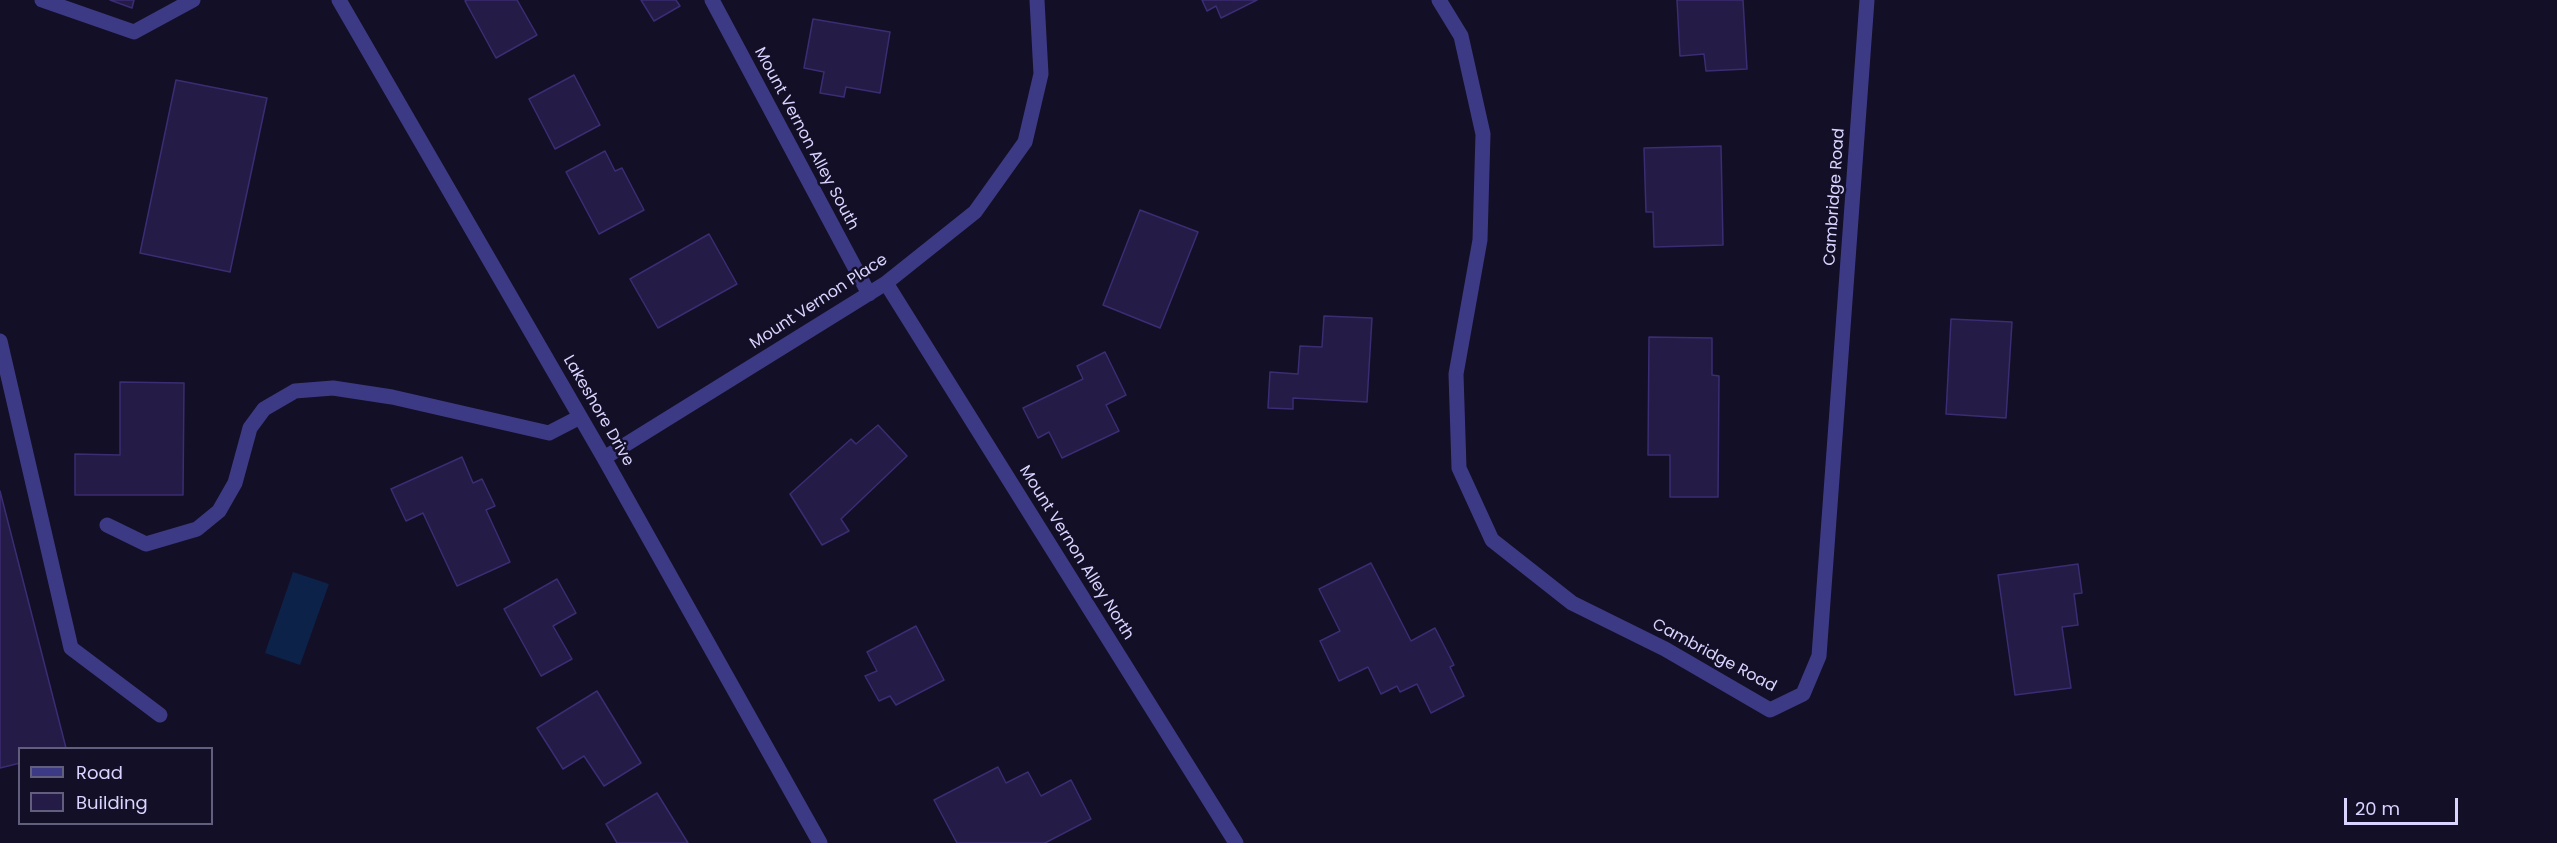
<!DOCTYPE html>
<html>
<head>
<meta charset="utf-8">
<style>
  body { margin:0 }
  #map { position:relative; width:2557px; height:843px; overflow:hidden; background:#130f26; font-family:Poppins,sans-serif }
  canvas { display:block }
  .legend { position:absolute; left:18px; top:747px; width:195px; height:78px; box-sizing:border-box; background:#130f26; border:2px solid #625e7d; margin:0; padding:8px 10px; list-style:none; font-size:18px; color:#d9d4ff }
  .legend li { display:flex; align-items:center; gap:12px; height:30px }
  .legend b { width:30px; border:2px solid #625e7d }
  .scale { position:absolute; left:2344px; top:798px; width:114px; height:27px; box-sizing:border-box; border:3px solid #d9d4ff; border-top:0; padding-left:8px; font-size:18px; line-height:21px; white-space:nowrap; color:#d9d4ff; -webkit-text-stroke:4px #130f26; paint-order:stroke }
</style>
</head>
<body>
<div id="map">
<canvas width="2557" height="843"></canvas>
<ul class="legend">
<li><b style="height:8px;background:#3d3a85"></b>Road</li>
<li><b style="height:16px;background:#241b47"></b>Building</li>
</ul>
<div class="scale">20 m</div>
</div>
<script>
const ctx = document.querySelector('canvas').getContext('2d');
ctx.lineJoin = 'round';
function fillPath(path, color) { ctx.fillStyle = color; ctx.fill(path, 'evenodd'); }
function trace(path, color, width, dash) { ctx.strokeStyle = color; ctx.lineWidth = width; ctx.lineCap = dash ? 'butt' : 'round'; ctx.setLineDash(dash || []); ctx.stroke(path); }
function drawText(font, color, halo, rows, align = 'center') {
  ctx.font = font + ' Poppins,sans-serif'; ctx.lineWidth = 5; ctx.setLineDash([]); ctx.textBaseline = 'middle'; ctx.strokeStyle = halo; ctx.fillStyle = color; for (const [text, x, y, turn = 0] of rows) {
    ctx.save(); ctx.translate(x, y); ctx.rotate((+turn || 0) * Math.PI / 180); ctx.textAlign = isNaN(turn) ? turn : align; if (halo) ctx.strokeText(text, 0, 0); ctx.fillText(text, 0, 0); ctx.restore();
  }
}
fillPath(new Path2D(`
  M 293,572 L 329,584 L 300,665 L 265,653 Z`), '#0c2248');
const building = new Path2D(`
  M 110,0 L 134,0 L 132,8 Z
  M 467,0 L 517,0 L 537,35 L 496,58 L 465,1 Z
  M 641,0 L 676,0 L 680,6 L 654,21 Z
  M 1202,0 L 1257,0 L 1221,18 L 1216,6 L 1207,11 Z
  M 1677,0 L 1743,0 L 1747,69 L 1706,71 L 1704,54 L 1680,56 Z
  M 813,19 L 890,32 L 880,93 L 846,87 L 844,97 L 820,93 L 824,72 L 804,68 Z
  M 574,75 L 600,125 L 555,149 L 529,99 Z
  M 176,80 L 267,98 L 230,272 L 140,253 Z
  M 1721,146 L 1723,245 L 1654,247 L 1653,212 L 1646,212 L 1644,148 Z
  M 605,151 L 615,171 L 622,168 L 644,210 L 599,234 L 566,172 Z
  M 1140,210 L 1198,232 L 1160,328 L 1103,305 Z
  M 709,234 L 737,284 L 658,328 L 630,279 Z
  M 1324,316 L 1372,318 L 1367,402 L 1293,398 L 1293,409 L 1268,408 L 1270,372 L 1298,374 L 1300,346 L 1322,347 Z
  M 1951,319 L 2012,322 L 2006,418 L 1946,414 Z
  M 1649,337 L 1712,338 L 1712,375 L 1719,376 L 1718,497 L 1670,497 L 1670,455 L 1648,455 Z
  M 1105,352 L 1126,395 L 1106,405 L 1119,431 L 1062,458 L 1049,432 L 1038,438 L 1023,408 L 1083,379 L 1077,366 Z
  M 120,382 L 184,383 L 183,495 L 75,495 L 75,454 L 120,455 Z
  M 878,425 L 907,456 L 841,519 L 849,531 L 822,545 L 790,494 L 851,439 L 856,444 Z
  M 462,457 L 473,483 L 482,479 L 495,506 L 486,510 L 510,562 L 457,586 L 423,513 L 406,521 L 391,489 Z
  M 0,491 L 66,748 L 20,748 L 20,763 L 0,768 Z
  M 1371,563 L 1411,641 L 1435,628 L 1454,665 L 1450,667 L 1464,696 L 1431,713 L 1417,684 L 1400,692 L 1397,686 L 1381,694 L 1368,667 L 1339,681 L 1320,641 L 1340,631 L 1319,589 Z
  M 2078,564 L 2082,593 L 2074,594 L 2078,625 L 2062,627 L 2071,688 L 2015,695 L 1998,575 Z
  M 557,579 L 576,613 L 553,626 L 572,659 L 541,676 L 504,609 Z
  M 916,626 L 944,680 L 896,705 L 890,696 L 879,701 L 865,676 L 877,671 L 867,652 Z
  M 597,691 L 641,763 L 604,786 L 584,756 L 563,769 L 537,728 Z
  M 998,767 L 1006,783 L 1028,772 L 1041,796 L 1071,780 L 1091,819 L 1045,843 L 957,843 L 934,800 Z
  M 657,793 L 688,843 L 617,843 L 606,824 Z`);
fillPath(building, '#241b47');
trace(building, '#3b2d73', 1.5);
trace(new Path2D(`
  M 42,0 L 134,32 L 193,0
  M 339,0 L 604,458 L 820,843
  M 712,0 L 869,294
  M 1439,0 L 1461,36 L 1483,134 L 1480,240 L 1456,374 L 1459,468 L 1492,540 L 1572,603 L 1665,649 L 1770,710 L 1803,694 L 1819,656 L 1867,0
  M 886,283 L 1236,843
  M 0,341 L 71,648 L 160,715
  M 604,458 L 886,283 L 975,212 L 1025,142 L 1041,74 L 1037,0
  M 107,525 L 146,544 L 197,529 L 219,511 L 235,483 L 250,428 L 264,409 L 295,391 L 333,388 L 392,397 L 549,433 L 580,417`), '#3d3a85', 15);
drawText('16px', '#d9d4ff', '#130f26', [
  ["Mount Vernon Alley South",806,139,62],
  ["Cambridge Road",1835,197,-86],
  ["Mount Vernon Place",819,302,-33],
  ["Lakeshore Drive",598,411,60],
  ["Mount Vernon Alley North",1076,553,58],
  ["Cambridge Road",1714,656,28]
]);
</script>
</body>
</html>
